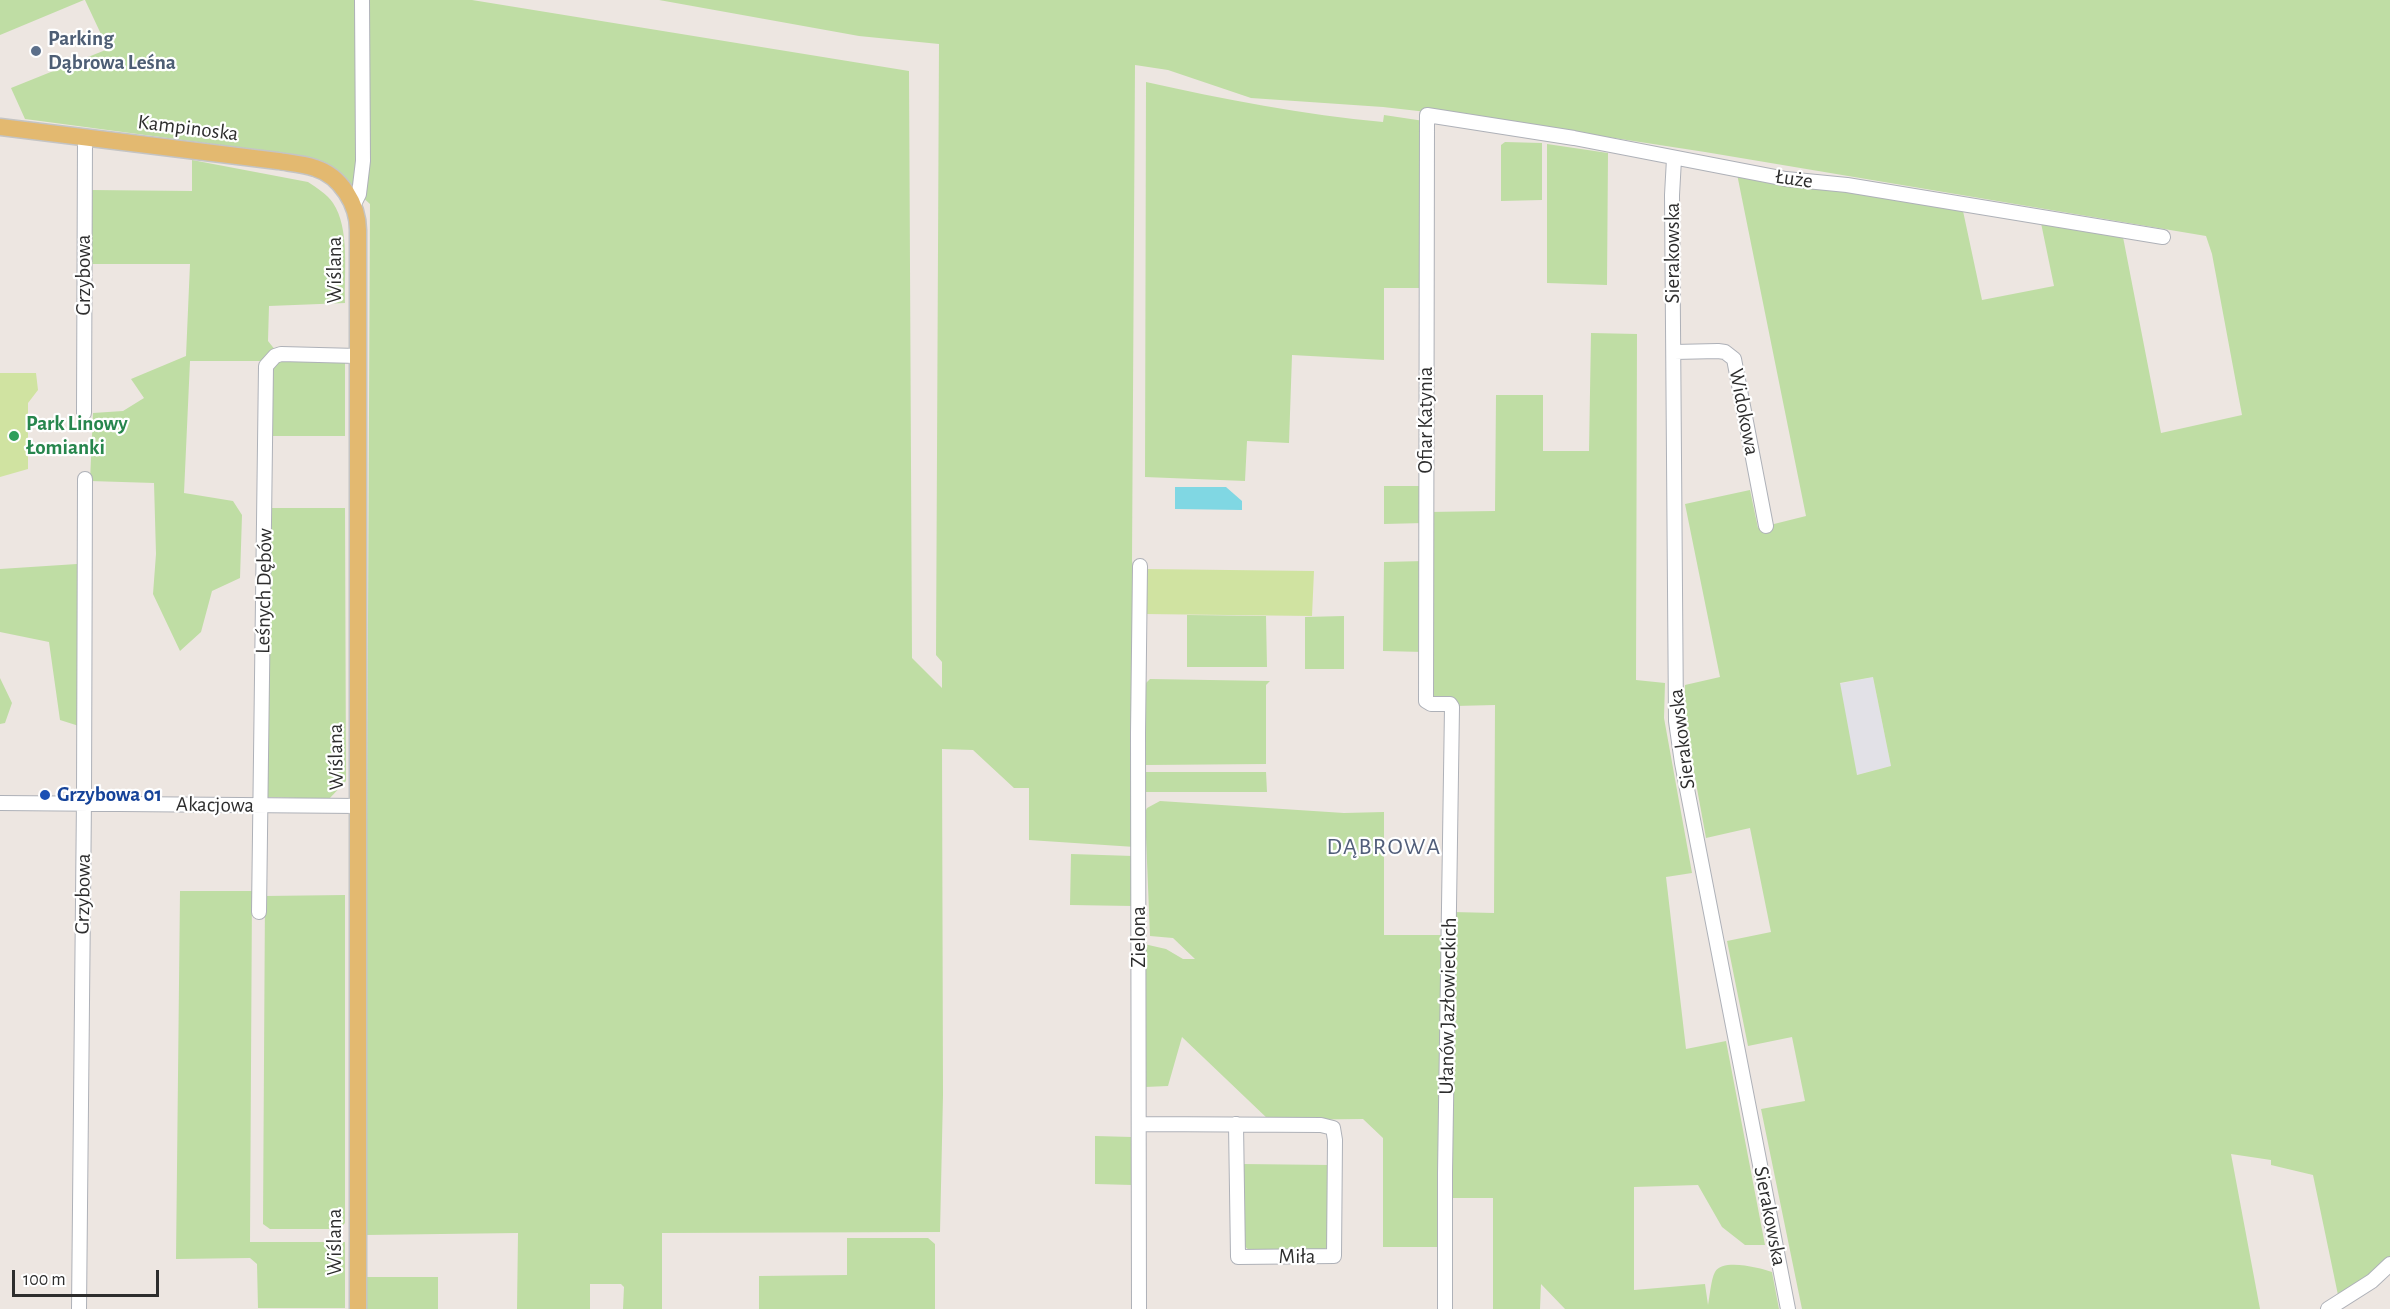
<!DOCTYPE html>
<html>
<head>
<meta charset="utf-8">
<style>
  body { margin:0 }
  #map { position:relative; width:2390px; height:1309px; overflow:hidden; background:#ede6e1; font-family:"Alegreya Sans",sans-serif }
  canvas { display:block }
  .scale { position:absolute; left:12px; top:1270px; width:147px; height:27px; box-sizing:border-box; border:3px solid #2d2d2d; border-top:0; padding-left:8px; font-size:18px; line-height:21px; white-space:nowrap; color:#2d2d2d; -webkit-text-stroke:4px #fff; paint-order:stroke }
</style>
</head>
<body>
<div id="map">
<canvas width="2390" height="1309"></canvas>
<div class="scale">100 m</div>
</div>
<script>
const ctx = document.querySelector('canvas').getContext('2d');
ctx.lineJoin = 'round';
function fillPath(path, color) { ctx.fillStyle = color; ctx.fill(path, 'evenodd'); }
function trace(path, color, width, dash) { ctx.strokeStyle = color; ctx.lineWidth = width; ctx.lineCap = dash ? 'butt' : 'round'; ctx.setLineDash(dash || []); ctx.stroke(path); }
function drawText(font, color, halo, rows, align = 'center') {
  ctx.font = font + ' "Alegreya Sans",sans-serif'; ctx.lineWidth = 4.5; ctx.setLineDash([]); ctx.textBaseline = 'middle'; ctx.strokeStyle = halo; ctx.fillStyle = color; for (const [text, x, y, turn = 0] of rows) {
    ctx.save(); ctx.translate(x, y); ctx.rotate((+turn || 0) * Math.PI / 180); ctx.textAlign = isNaN(turn) ? turn : align; if (halo) ctx.strokeText(text, 0, 0); ctx.fillText(text, 0, 0); ctx.restore();
  }
}
fillPath(new Path2D(`
  M 1873,677 L 1891,766 L 1856,775 L 1839,684 Z`), '#e2e1e7');
fillPath(new Path2D(`
  M 0,0 L 84,0 L 0,35 Z
  M 85,0 L 472,0 L 909,71 L 912,658 L 942,688 L 942,662 L 936,655 L 939,44 L 859,36 L 659,0 L 2390,0 L 2390,1260 L 2338,1295 L 2313,1175 L 2271,1165 L 2271,1160 L 2231,1154 L 2260,1309 L 1802,1309 L 1761,1109 L 1805,1101 L 1792,1037 L 1748,1046 L 1727,941 L 1771,932 L 1750,828 L 1706,838 L 1684,717 L 1685,685 L 1720,677 L 1685,504 L 1750,490 L 1758,528 L 1806,516 L 1737,174 L 1963,211 L 1982,300 L 2054,286 L 2041,223 L 2123,237 L 2161,433 L 2242,415 L 2212,254 L 2206,236 L 1705,152 L 1497,120 L 1383,107 L 1251,98 L 1168,70 L 1135,65 L 1132,560 L 1136,609 L 1135,847 L 1029,840 L 1029,788 L 1014,788 L 973,750 L 942,749 L 943,1095 L 940,1232 L 662,1233 L 662,1309 L 623,1309 L 624,1287 L 621,1284 L 590,1284 L 590,1309 L 517,1309 L 518,1233 L 365,1235 L 370,204 L 327,165 L 303,156 L 25,119 L 11,88 L 108,49 ZM 1873,677 L 1891,766 L 1857,775 L 1840,683 Z
  M 1146,82 C 1222,99 1305,115 1383,122 L 1384,115 L 1424,121 L 1423,288 L 1384,288 L 1384,360 L 1292,355 L 1289,443 L 1247,441 L 1245,481 L 1145,477 Z
  M 1505,142 L 1542,143 L 1542,200 L 1501,201 L 1501,145 Z
  M 1547,144 L 1608,153 L 1607,285 L 1547,283 Z
  M 192,160 L 308,182 C 317,188 327,194 333,203 C 350,228 344,273 345,303 L 269,306 L 268,341 L 276,351 L 261,361 L 190,361 L 184,493 L 233,501 L 242,515 L 240,578 L 212,591 L 201,632 L 180,651 L 153,594 L 156,554 L 154,483 L 90,481 L 93,413 L 123,411 L 144,398 L 131,379 L 186,356 L 190,264 L 90,264 L 90,190 L 192,191 Z
  M 1591,333 L 1637,334 L 1636,680 L 1665,683 L 1664,718 L 1692,873 L 1666,877 L 1686,1049 L 1726,1041 L 1765,1245 L 1745,1245 L 1722,1227 L 1698,1185 L 1634,1187 L 1634,1290 L 1705,1284 L 1708,1305 C 1710,1295 1711,1279 1715,1272 C 1723,1258 1760,1268 1772,1272 L 1779,1309 L 1565,1309 L 1541,1284 L 1540,1309 L 1493,1309 L 1493,1198 L 1450,1198 L 1453,912 L 1494,913 L 1495,705 L 1455,706 L 1432,702 L 1428,512 L 1495,511 L 1496,395 L 1543,395 L 1543,451 L 1589,451 Z
  M 345,360 L 345,436 L 271,436 L 269,364 L 274,361 Z
  M 1384,486 L 1424,486 L 1424,523 L 1384,524 Z
  M 268,508 L 345,508 L 346,781 L 329,799 L 267,797 Z
  M 1424,561 L 1424,652 L 1383,651 L 1384,562 Z
  M 77,564 L 79,726 L 60,720 L 49,642 L 0,632 L 0,569 Z
  M 1187,615 L 1266,616 L 1267,667 L 1187,667 Z
  M 1344,616 L 1344,669 L 1305,669 L 1305,617 Z
  M 0,678 L 12,703 L 5,723 L 0,724 Z
  M 1150,679 L 1270,681 L 1266,685 L 1266,764 L 1146,765 L 1146,683 Z
  M 1146,772 L 1266,772 L 1267,792 L 1146,792 Z
  M 1160,801 L 1344,813 L 1384,812 L 1384,935 L 1446,935 L 1442,1247 L 1383,1247 L 1383,1138 L 1363,1119 L 1269,1120 L 1182,1037 L 1168,1086 L 1145,1087 L 1144,944 L 1166,949 L 1183,959 L 1195,959 L 1173,938 L 1150,936 L 1145,812 L 1147,808 Z
  M 1071,854 L 1133,856 L 1133,906 L 1070,905 Z
  M 180,891 L 252,891 L 250,1242 L 345,1242 L 345,1308 L 258,1308 L 257,1264 L 250,1258 L 176,1259 Z
  M 345,895 L 345,1223 L 339,1229 L 270,1229 L 263,1224 L 265,896 Z
  M 1095,1136 L 1132,1137 L 1132,1185 L 1095,1184 Z
  M 1242,1164 L 1330,1165 L 1330,1244 L 1322,1252 L 1250,1251 L 1241,1243 Z
  M 847,1238 L 928,1238 L 935,1244 L 935,1309 L 759,1309 L 759,1276 L 847,1275 Z
  M 365,1277 L 438,1277 L 438,1309 L 365,1309 Z`), '#bfdda4');
fillPath(new Path2D(`
  M 0,373 L 36,373 L 38,390 L 28,403 L 28,469 L 0,477 Z
  M 1145,569 L 1314,571 L 1312,616 L 1144,614 Z`), '#d0e3a1');
fillPath(new Path2D(`
  M 1175,487 L 1226,487 L 1242,501 L 1242,510 L 1175,509 Z`), '#80d7e3');
const minor = new Path2D(`
  M 1674,159 L 1672,195 L 1676,721 L 1682,763 L 1788,1309
  M 354,204 L 359,194 L 363,161 L 362,0
  M 1674,352 L 1718,351 L 1725,352 L 1734,359 L 1766,526
  M 84,413 L 85,138
  M 0,803 L 359,806
  M 259,912 L 266,366 L 275,356 L 281,354 L 357,356
  M 1139,1124 L 1321,1125 L 1333,1128 L 1335,1140 L 1334,1256 L 1238,1257 L 1236,1124
  M 79,1309 L 84,798 L 85,479
  M 1139,1309 L 1138,733 L 1140,566
  M 1445,1309 L 1445,1173 L 1452,707 L 1450,704 L 1431,704 L 1426,701 L 1427,115 L 1574,138 L 1786,179 L 1847,185 L 2163,237
  M 2328,1309 L 2372,1281 L 2390,1264`);
const major = new Path2D(`
  M 0,127 L 278,161 C 290,163 304,164 315,168 C 341,176 358,205 358,230 C 356,590 360,949 358,1309`);
trace(minor, '#aeb1b8', 16);
trace(major, '#c4c4c4', 19);
trace(minor, '#fff', 14);
trace(major, '#e3b970', 16);
for (const [x, y, r, color] of [
  [36,51,6,"#5c6f8a"],
  [14,436,6,"#2e9e5b"],
  [45,795,6,"#1a4fb4"]
]) { const dot = new Path2D(); dot.arc(x, y, r, 0, 2 * Math.PI); ctx.fillStyle = color; ctx.fill(dot); trace(dot, '#fff', 2); }
drawText('bold 21px', '#4e5e75', '#fff', [
  ["Parking",48,39],
  ["Dąbrowa Leśna",48,63]
], 'left');
drawText('21px', '#2d2d2d', '#fff', [
  ["Kampinoska",188,128,7],
  ["Łuże",1794,179,8],
  ["Sierakowska",1673,253,-90],
  ["Wiślana",335,270,-90],
  ["Grzybowa",84,275,-90],
  ["Widokowa",1744,412,79],
  ["Ofiar Katynia",1426,420,-90],
  ["Leśnych Dębów",264,591,-89],
  ["Sierakowska",1682,739,-97],
  ["Wiślana",336,757,-91],
  ["Akacjowa",215,805,1],
  ["Grzybowa",83,894,-89],
  ["Zielona",1139,937,-90],
  ["Ułanów Jazłowieckich",1448,1006,-89],
  ["Sierakowska",1770,1216,79],
  ["Wiślana",335,1242,-90],
  ["Miła",1297,1257]
]);
drawText('bold 21px', '#27864d', '#fff', [
  ["Park Linowy",26,424],
  ["Łomianki",26,448]
], 'left');
drawText('bold 21px', '#164399', '#fff', [
  ["Grzybowa 01",57,795]
], 'left');
ctx.letterSpacing = '1.5px';
drawText('24px', '#515e7a', '#fff', [
  ["DĄBROWA",1384,847]
]);
ctx.letterSpacing = '0px';
</script>
</body>
</html>
